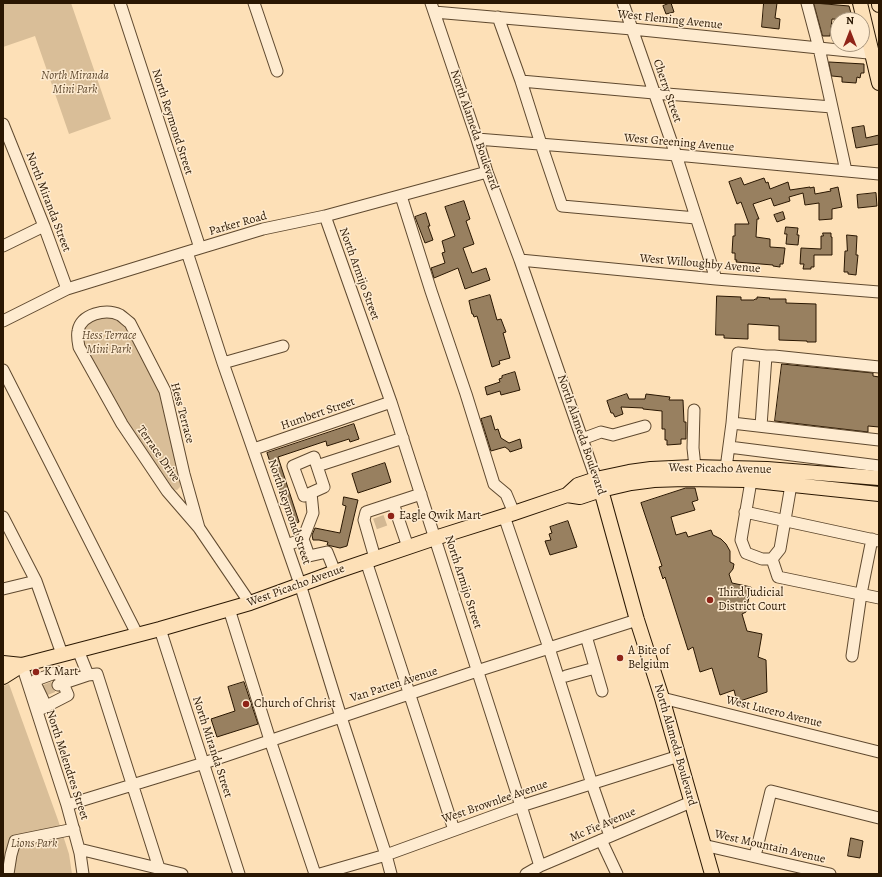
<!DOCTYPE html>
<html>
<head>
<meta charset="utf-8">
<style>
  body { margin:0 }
  #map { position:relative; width:882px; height:877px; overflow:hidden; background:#fde0b7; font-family:Alegreya,serif }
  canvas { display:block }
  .frame { position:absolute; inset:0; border:4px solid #2a1702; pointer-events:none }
  .north { position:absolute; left:830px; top:12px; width:40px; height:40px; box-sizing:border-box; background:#feebd0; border:1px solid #a9967e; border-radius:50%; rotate:0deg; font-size:11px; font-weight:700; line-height:16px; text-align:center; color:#2a1702 }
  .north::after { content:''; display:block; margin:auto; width:14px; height:18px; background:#8f2418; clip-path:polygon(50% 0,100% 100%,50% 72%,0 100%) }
</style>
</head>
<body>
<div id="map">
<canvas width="882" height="877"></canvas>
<div class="frame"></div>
<div class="north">N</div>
</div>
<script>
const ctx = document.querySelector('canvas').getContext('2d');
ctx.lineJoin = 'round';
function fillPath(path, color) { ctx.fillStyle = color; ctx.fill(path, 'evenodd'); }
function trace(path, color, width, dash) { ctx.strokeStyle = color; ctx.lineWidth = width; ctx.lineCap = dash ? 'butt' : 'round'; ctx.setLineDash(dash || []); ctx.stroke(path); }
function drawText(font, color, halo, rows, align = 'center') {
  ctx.font = font + ' Alegreya,serif'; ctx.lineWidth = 3; ctx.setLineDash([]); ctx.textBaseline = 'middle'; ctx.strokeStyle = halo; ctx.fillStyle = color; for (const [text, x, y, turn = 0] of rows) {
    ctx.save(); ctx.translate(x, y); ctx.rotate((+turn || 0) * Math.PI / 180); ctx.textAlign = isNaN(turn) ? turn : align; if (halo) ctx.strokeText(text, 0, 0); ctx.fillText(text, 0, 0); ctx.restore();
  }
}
fillPath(new Path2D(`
  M 3,3 L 71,3 L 111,119 L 69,134 L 35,36 L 3,47 Z
  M 100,317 C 113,317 115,316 125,326 L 160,393 L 180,477 L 180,487 L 177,490 L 171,489 L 129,426 L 81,340 C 83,326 87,322 100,317 Z
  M 9,684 L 58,820 L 69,854 L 72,874 L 3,874 L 3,686 Z`), '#d9be98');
const building = new Path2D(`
  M 671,3 L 674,12 L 666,14 L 663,6 Z
  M 764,3 L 777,3 L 775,18 L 780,19 L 779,29 L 762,27 Z
  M 814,3 L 849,6 L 853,20 L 832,19 L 830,36 L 823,36 Z
  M 829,62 L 864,64 L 864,73 L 861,73 L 860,78 L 857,77 L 856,83 L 842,82 L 842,77 L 832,76 Z
  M 864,126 L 866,138 L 879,135 L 879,144 L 856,148 L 852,128 Z
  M 741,178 L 744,185 L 764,178 L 766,183 L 768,182 L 770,189 L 788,182 L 790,190 L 810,187 L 810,188 L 814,187 L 815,194 L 831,191 L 830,189 L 838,187 L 842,207 L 832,209 L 832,219 L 819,220 L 819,203 L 805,205 L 803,193 L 789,197 L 790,201 L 774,206 L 771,198 L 753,204 L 759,219 L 757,219 L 756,237 L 770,239 L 770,247 L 785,248 L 783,264 L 780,264 L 780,267 L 773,266 L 773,265 L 736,262 L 737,260 L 735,260 L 735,253 L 732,253 L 733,236 L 735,236 L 735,224 L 749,224 L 741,202 L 737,204 L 729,182 Z
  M 876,193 L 877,206 L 858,208 L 857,195 Z
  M 464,201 L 470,219 L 466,221 L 474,244 L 463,248 L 472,273 L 486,268 L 490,280 L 465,289 L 458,268 L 434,278 L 431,268 L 445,263 L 442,253 L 445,252 L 442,241 L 455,236 L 445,207 Z
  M 783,212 L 785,219 L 777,222 L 774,215 Z
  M 426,213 L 430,226 L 428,226 L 433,240 L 425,243 L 415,217 Z
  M 786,227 L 798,228 L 797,235 L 799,235 L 798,245 L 786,244 L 787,234 L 785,234 Z
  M 823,233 L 831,233 L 831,237 L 832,237 L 832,255 L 814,255 L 814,267 L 811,267 L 811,269 L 803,269 L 804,264 L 800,264 L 801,248 L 821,249 L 821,236 L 823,236 Z
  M 847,235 L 857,236 L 856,255 L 858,255 L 856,275 L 848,274 L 848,272 L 844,272 L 845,251 L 847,251 Z
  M 490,295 L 497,320 L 501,319 L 506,332 L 503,333 L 510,358 L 499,361 L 500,364 L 492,367 L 477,316 L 474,317 L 473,314 L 472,314 L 469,301 Z
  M 717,296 L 741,297 L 741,300 L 754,300 L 755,299 L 757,299 L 757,297 L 770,298 L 769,299 L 786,299 L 786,303 L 816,304 L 816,342 L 807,342 L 807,341 L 779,340 L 779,326 L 748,324 L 748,339 L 724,338 L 724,335 L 716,335 Z
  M 782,364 L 873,373 L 873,376 L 879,377 L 879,427 L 868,426 L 868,432 L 775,421 Z
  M 515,372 L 520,390 L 501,395 L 500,391 L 487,395 L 485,387 L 500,382 L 499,379 L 502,378 L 502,376 Z
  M 627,394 L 629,399 L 645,399 L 646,394 L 670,397 L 669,400 L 683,400 L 684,422 L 686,422 L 686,439 L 681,439 L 681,444 L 667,445 L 667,440 L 665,440 L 665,429 L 662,429 L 662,411 L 643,409 L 643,408 L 621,407 L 623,414 L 615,417 L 613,413 L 611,413 L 607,401 Z
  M 491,416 L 495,430 L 498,429 L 501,438 L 509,443 L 520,439 L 522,448 L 510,452 L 509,450 L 505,447 L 491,451 L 481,419 Z
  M 354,424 L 359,439 L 350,442 L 349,439 L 327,446 L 326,441 L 278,457 L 299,522 L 291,525 L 267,453 Z
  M 385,463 L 391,482 L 358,493 L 352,474 Z
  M 686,488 L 695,488 L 698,500 L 692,502 L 695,510 L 671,517 L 676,535 L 686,532 L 688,537 L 711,530 L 713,535 L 721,539 L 726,544 L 730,551 L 730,562 L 734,564 L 733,569 L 729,574 L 732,583 L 751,587 L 746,612 L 742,614 L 747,631 L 762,634 L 758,657 L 766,660 L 767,692 L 737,702 L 734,690 L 720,695 L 712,668 L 700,672 L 693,647 L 688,650 L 665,577 L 663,579 L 659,567 L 662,566 L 641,503 Z
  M 344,497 L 358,500 L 347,546 L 340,548 L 327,545 L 328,542 L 319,540 L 313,540 L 312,535 L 315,528 L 340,533 L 346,506 L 343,505 Z
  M 568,521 L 577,547 L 550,555 L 545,541 L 551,540 L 549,534 L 552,533 L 550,527 Z
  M 244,682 L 258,724 L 217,737 L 211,719 L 235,711 L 228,687 Z
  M 851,838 L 863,841 L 860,858 L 848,856 Z`);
fillPath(building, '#988060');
trace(building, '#2a1702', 1);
trace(new Path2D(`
  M 375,524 L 389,519
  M 43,691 L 58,685`), '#d3b893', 11, [11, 5.5]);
const minor = new Path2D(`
  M 120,3 L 200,248
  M 254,3 L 277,71
  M 431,3 L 477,139 L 487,172 L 520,260 L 596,479
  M 623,3 L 676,155 L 716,279
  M 807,3 L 819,48 L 846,171
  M 434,12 L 632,29 L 878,54
  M 498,17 L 521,81
  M 3,124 L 44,226 L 67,289
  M 477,139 L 676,155 L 879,174
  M 401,196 L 431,291 L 466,394 L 494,484 L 506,494 L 514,513
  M 325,216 L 391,402 L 521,806 L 540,866
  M 696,218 L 562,206 L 541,144 L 521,81 L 654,93 L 832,107
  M 3,246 L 44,226
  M 187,252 L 223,363 L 300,584 L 341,717 L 386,855 L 391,874
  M 520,260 L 716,279 L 879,292
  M 3,321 L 67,289 L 187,252 L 263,229 L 325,216 L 487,172
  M 766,356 L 774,356 L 879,367
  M 223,363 L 283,346
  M 3,370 L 137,634
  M 694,410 L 693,448 L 695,467
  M 732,423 L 879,440
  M 582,439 L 601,432 L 613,435 L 645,426
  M 729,447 L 879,466
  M 254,449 L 391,402
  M 317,466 L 324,487 L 304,496 L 293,466 L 314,457 L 317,466 L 403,438
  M 726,468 L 732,423 L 738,353 L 766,356 L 761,426
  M 751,481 L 741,540 L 746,553 L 762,559 L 772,559 L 780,549 L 791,485
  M 393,503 L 408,547
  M 745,512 L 879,541
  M 504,516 L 549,648 L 592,784 L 610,836
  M 3,517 L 36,581 L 62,654
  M 199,528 L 184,474 L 165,391 L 130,323 C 127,321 123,317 120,315 C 106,308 81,314 78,331 C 77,336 78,342 79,347 L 122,424 L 167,491 L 199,528 L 250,603
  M 303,539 L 309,556 L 327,552 L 335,572
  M 287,545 L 303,539 L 313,513 L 311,493
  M 375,558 L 364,520 L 366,512 L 421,494
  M 772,559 L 778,577 L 879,598
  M 366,561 L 454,830
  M 3,589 L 36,581
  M 229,609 L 270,740 L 315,874
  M 160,629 L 239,874
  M 586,636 L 602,691
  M 78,650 L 88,675
  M 852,656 L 861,594 L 872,539
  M 22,665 L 67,805 L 80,853 L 83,874
  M 566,676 L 595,668
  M 58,685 L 88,675 L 97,674 L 159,868
  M 662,698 L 879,752
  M 37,711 L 68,695 L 58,672 L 36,680 L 36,685 L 46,706
  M 67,805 L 204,763 L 477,671 L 637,620
  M 601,840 L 617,874
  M 703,845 L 830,874
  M 79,849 L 182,874
  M 755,856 L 771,791 L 879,818
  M 8,874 L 11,855 L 15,841 L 74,829
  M 320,874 L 386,855 L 521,806 L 679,756
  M 526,874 L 540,866 L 691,802`);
const major = new Path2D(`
  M 860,3 L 879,83
  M 879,3 L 879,5
  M 596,479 L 601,490 L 637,620 L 662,698 L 712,874
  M 567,495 L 580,497 L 601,490 L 631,483 L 654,480 L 685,479 L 746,480 L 879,494
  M 3,663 L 22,665 L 160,629 L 250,603 L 335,572 L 435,538 L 514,513 L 567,495 L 578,485 L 596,479 L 629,472 L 651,469 L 694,467 L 767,469 L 879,478
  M 3,677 L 22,665`);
trace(minor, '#5f492f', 13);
trace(major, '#2a1702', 16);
trace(minor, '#feebd0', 11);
trace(major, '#fde0b7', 14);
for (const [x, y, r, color] of [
  [391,516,4,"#8f2418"],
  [710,600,4,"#8f2418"],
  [620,658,4,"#8f2418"],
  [36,672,4,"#8f2418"],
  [246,704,4,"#8f2418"]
]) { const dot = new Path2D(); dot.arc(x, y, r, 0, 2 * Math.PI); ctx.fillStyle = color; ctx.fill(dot); trace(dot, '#feebd0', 1.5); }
drawText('12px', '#2a1702', '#feebd0', [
  ["West Fleming Avenue",670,20,6],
  ["Cherry Street",667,91,71],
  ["North Reymond Street",172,122,72],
  ["North Alameda Boulevard",474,130,71],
  ["West Greening Avenue",679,143,5],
  ["North Miranda Street",48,202,69],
  ["Parker Road",238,224,-16],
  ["West Willoughby Avenue",700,264,5],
  ["North Armijo Street",359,274,70],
  ["Hess Terrace",182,413,75],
  ["Humbert Street",318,414,-19],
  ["North Alameda Boulevard",581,435,71],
  ["Terrace Drive",158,454,55],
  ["West Picacho Avenue",720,469,1],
  ["North Reymond Street",289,512,71],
  ["North Armijo Street",463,582,72],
  ["West Picacho Avenue",296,586,-20],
  ["Van Patten Avenue",394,685,-18],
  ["West Lucero Avenue",774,712,14],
  ["North Alameda Boulevard",675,745,74],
  ["North Miranda Street",212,747,72],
  ["North Melendres Street",67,765,72],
  ["West Brownlee Avenue",495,802,-19],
  ["Mc Fie Avenue",603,825,-23],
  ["West Mountain Avenue",770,847,13]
]);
drawText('italic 12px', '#5f492f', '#feebd0', [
  ["North Miranda",75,76],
  ["Mini Park",75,90],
  ["Hess Terrace",109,336],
  ["Mini Park",109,350],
  ["Lions Park",34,844]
]);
drawText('12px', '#2a1702', '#feebd0', [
  ["Eagle Qwik Mart",399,516],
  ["Third Judicial",718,593],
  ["District Court",718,607],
  ["A Bite of",628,651],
  ["Belgium",628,665],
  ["K Mart",44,672],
  ["Church of Christ",254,704]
], 'left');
</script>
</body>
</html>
